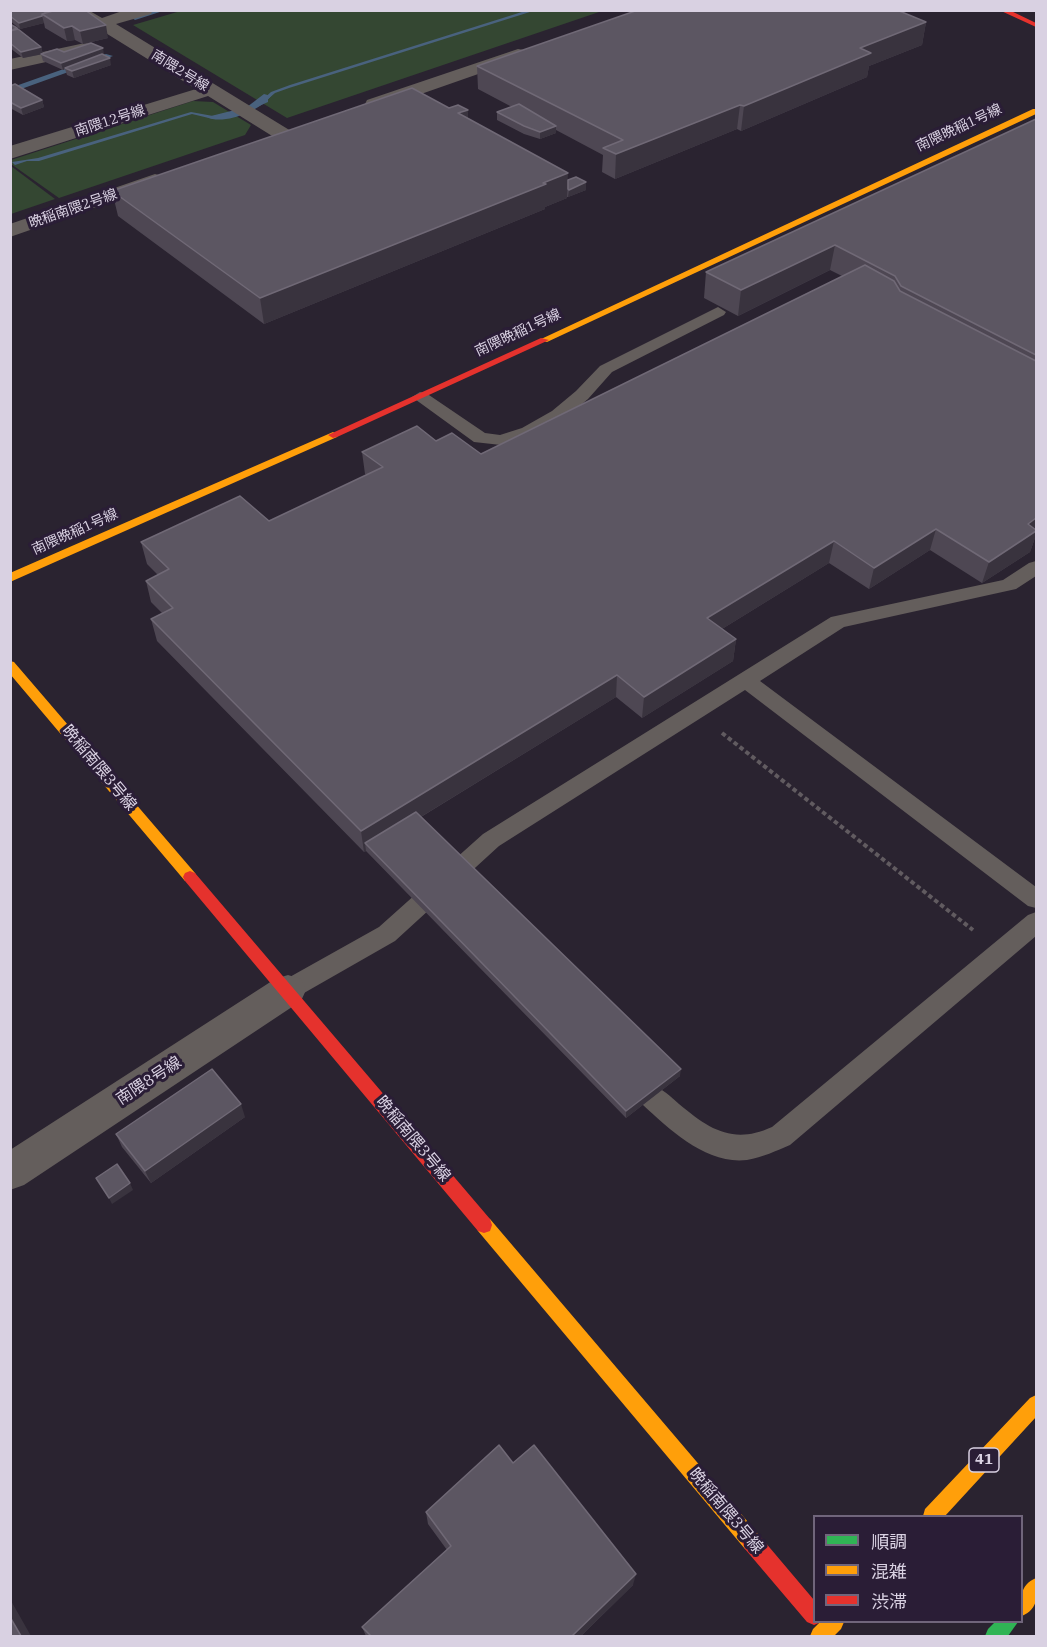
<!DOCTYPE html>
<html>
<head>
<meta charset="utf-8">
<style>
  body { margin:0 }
  #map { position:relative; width:1047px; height:1647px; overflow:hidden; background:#2a2330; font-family:"IBM Plex Serif","Noto Sans JP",serif }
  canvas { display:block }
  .frame { position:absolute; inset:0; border:12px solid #d9d1e2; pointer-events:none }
  .legend { position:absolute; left:813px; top:1515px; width:210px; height:108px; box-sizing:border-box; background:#2a1d36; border:2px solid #70657b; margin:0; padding:8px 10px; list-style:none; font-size:18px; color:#d9d1e2 }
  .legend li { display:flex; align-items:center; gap:12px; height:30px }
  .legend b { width:30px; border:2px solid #70657b }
</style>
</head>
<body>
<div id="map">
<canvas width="1047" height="1647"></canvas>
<div class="frame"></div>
<ul class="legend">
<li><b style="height:8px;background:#30b455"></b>順調</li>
<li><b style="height:8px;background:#ff9f0a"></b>混雑</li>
<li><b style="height:8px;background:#e5322d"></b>渋滞</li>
</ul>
</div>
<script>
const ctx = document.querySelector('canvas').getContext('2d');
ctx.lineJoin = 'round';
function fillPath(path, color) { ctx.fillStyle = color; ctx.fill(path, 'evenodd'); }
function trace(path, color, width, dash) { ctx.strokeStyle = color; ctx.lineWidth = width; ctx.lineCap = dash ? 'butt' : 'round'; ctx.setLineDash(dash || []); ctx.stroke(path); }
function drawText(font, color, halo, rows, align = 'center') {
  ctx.font = font + ' "IBM Plex Serif","Noto Sans JP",serif'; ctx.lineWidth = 6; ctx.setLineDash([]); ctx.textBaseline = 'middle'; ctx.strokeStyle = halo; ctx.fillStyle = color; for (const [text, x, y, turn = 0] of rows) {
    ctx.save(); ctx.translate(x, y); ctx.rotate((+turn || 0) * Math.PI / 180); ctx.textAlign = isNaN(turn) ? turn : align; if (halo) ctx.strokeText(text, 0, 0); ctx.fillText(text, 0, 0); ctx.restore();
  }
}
fillPath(new Path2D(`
  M 184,10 L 602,11 L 287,118 L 133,25 Z
  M 193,101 L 213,102 L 251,125 L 245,135 L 59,198 L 11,164 L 11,160 Z
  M 11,166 L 55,199 L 11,214 Z`), '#344732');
fillPath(new Path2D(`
  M 525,11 L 533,11 L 289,88 L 275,93 L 268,99 L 268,102 L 257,107 L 253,105 L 260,102 L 271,92 L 290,85 Z
  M 191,112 L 213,116 L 227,113 L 230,115 L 213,119 L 192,114 L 39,161 L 27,161 L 15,165 L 12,162 L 38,158 Z`), '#49627e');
fillPath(new Path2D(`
  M 154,10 L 166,10 L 135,20 L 132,18 Z
  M 106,54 L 113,56 L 10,93 L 10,88 Z
  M 264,94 L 271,96 C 261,110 223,126 207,117 L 247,107 Z`), '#49627e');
trace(new Path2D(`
  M 722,733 L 973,930`), '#615b60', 4, [4.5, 3]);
fillPath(new Path2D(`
  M 718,307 L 726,312 L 724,315 L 612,372 L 588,399 L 564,419 L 534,436 L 507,444 L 501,445 L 474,442 L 412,397 L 420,392 L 426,393 L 485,433 L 500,435 L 522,428 L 552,411 L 576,391 L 600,366 Z
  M 1036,561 L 1036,576 L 1016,589 L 844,627 L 760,681 L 1036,887 L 1036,908 L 1028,906 L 745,690 L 499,846 L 395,941 L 297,997 L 288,1000 L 279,997 L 276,990 L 279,983 L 379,927 L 483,834 L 831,617 L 1003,580 L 1029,563 Z
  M 1036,912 L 1036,936 L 790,1145 C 776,1151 763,1157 747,1160 C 707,1165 670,1130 643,1105 L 639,1097 L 643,1089 L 652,1085 C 663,1089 670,1096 679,1104 C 709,1129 733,1145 772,1127 L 1028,915 Z`), '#645e5c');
fillPath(new Path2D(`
  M 67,10 L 88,10 L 102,18 L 125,10 L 153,10 L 151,14 L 116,24 L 291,131 L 294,135 L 291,139 L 277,139 L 208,96 L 10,159 L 10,146 L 196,89 L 96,27 L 85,24 Z
  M 85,43 L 91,44 L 94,48 L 91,52 L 10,70 L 10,59 Z
  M 518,49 L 524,50 L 527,54 L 524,58 L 381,108 L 367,108 L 365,104 L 367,100 Z
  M 155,174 L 162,176 L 165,180 L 162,184 L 10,237 L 10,224 Z
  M 288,975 L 301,979 L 306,990 L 301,1001 L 24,1185 L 10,1190 L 10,1150 L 275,979 Z`), '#645e5c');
fillPath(new Path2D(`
  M 995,1622 L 1018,1622 L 1008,1636 L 985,1636 L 988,1629 Z`), '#30b455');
fillPath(new Path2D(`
  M 1033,109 L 1036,109 L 1036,114 L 547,342 L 539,340 Z
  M 333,432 L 338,435 L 337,437 L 10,582 L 10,573 Z
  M 10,661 L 14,662 L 195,873 L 197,877 L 195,881 L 185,881 L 10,674 Z
  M 484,1217 L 490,1219 L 759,1535 L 762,1542 L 759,1549 L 752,1552 L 745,1549 L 478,1231 L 476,1225 L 478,1219 Z
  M 1036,1395 L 1036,1417 L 945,1516 L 923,1516 L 925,1509 L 1030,1398 Z
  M 1036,1578 C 1038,1594 1039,1609 1022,1616 C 1020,1600 1019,1585 1036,1578 Z
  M 820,1622 L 844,1622 L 841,1629 L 834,1636 L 810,1636 L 813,1629 Z`), '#ff9f0a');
fillPath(new Path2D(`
  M 999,10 L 1009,10 L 1036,23 L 1036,27 Z
  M 541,338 L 549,340 L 337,437 L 333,438 L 328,435 Z
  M 190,871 L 195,873 L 490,1219 L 492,1225 L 490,1231 L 484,1233 L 478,1231 L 185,881 L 183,877 L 185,873 Z
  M 752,1532 L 759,1535 L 814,1600 L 814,1622 L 821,1622 L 814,1625 L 807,1622 L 745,1549 L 742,1542 L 745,1535 Z`), '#e5322d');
fillPath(new Path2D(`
  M 10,10 L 85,10 L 108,38 L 83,44 L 75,40 L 67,41 L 45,28 L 44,23 L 20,29 L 10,21 Z
  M 926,22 L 922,45 L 869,66 L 867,77 L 741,131 L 737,129 L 615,179 L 602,172 L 603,155 L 556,130 L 556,133 L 540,139 L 524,134 L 497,120 L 497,112 L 512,107 L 478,89 L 477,66 Z
  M 10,24 L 41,47 L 43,54 L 23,58 L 10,48 Z
  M 64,52 L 104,54 L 103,55 L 111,65 L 74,78 L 67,75 L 65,69 L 63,70 L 43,61 L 41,54 Z
  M 10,86 L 42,100 L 44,107 L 23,115 L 10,108 Z
  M 468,118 L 568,180 L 586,182 L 586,190 L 568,197 L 567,197 L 567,198 L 545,207 L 545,209 L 264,324 L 118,216 L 112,191 Z
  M 1036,119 L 1036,535 L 1030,552 L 982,583 L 930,550 L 869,589 L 829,563 L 722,629 L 736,639 L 733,661 L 642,718 L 616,697 L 421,817 L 680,1076 L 626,1118 L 366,851 L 364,852 L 157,641 L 151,619 L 162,613 L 151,602 L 146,581 L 158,575 L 147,564 L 141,542 L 269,521 L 367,475 L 365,474 L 362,452 L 436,441 L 481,454 L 842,276 L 830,270 L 738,316 L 704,298 L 706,272 Z
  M 245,1117 L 151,1183 L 122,1147 L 116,1134 Z
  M 513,1463 L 633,1585 L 581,1636 L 366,1636 L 362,1627 L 447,1550 L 428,1524 L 426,1512 Z`), '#4e4753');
fillPath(new Path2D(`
  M 42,16 L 44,23 L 20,29 L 19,23 Z
  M 926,22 L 922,45 L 869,66 L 867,77 L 741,131 L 744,106 L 860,48 Z
  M 106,25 L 108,38 L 83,44 L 80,31 Z
  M 72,26 L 75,40 L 67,41 L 64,28 Z
  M 41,47 L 43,54 L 23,58 L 21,52 Z
  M 103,48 L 104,54 L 67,69 L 65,68 L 65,69 L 63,70 L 61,63 Z
  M 110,58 L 111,65 L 74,78 L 72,71 Z
  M 42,100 L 44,107 L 23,115 L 21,108 Z
  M 740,105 L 737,129 L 615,179 L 616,154 Z
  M 468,110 L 468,132 L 458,113 Z
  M 556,126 L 556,133 L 540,139 L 540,132 Z
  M 568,173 L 567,198 L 545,207 L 545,209 L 264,324 L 260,298 Z
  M 586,182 L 586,190 L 568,197 L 569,190 Z
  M 835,245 L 830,270 L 738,316 L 741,290 Z
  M 1036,518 L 1036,535 L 1030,552 L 982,583 L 989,562 L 1028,524 Z
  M 936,529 L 930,550 L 869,589 L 874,568 Z
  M 834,541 L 829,563 L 704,640 L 707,618 Z
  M 736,639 L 733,661 L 642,718 L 644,697 Z
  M 617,675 L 616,697 L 370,848 L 365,843 L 366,851 L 364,852 L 361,831 Z
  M 681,1069 L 680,1076 L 626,1118 L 626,1111 Z
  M 241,1104 L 245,1117 L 151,1183 L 145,1171 Z
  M 130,1183 L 133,1190 L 112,1204 L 109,1198 Z
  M 636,1574 L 633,1585 L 581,1636 L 572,1636 Z
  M 10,1599 L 31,1636 L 21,1636 L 10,1617 Z`), '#39333e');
const building = new Path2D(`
  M 10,10 L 42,10 L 46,13 L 42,14 L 42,16 L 19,23 L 10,16 Z
  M 51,10 L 85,10 L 106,25 L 80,31 L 72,26 L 64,28 L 42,14 L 53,11 Z
  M 638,10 L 897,10 L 926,22 L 860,48 L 871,53 L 744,106 L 740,105 L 616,154 L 603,148 L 623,140 L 477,66 Z
  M 10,24 L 17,28 L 10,31 Z
  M 18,29 L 41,47 L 21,52 L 10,43 L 10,31 Z
  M 91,43 L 103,48 L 61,63 L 41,54 L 57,49 L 64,52 Z
  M 102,54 L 110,58 L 72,71 L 65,68 Z
  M 15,84 L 42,100 L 21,108 L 10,102 L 10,86 Z
  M 412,88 L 449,108 L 458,105 L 468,110 L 458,113 L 568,173 L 543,183 L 546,184 L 260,298 L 112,191 Z
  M 519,104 L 556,126 L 540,132 L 524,126 L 497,112 Z
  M 1036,119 L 1036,355 L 901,286 L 895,276 L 835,245 L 741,290 L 706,272 Z
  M 576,177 L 586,182 L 569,190 L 568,189 L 568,180 Z
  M 865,265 L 894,281 L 900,291 L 1036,361 L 1036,518 L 1028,524 L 1036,530 L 1036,531 L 989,562 L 936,529 L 874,568 L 834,541 L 707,618 L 736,639 L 644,697 L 617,675 L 361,831 L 151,619 L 173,608 L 146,581 L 169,569 L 141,542 L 240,496 L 269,521 L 383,467 L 362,452 L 417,426 L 436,441 L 452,433 L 481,454 Z
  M 416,812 L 681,1069 L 626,1111 L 365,843 Z
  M 212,1069 L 241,1104 L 145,1171 L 116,1134 Z
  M 117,1164 L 130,1183 L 109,1198 L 96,1178 Z
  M 499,1445 L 513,1463 L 534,1445 L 636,1574 L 572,1636 L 371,1636 L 362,1627 L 451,1546 L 426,1512 Z
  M 10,1617 L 21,1636 L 10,1636 Z`);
fillPath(building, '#5c5662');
trace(building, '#706976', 1.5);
drawText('14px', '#d9d1e2', '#2a1d36', [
  ["南隈2号線",180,71,32],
  ["南隈12号線",110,121,-18],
  ["南隈晩稲1号線",959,128,-25],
  ["晩稲南隈2号線",73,209,-19],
  ["南隈晩稲1号線",518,333,-25],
  ["南隈晩稲1号線",75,532,-24]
]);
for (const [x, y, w] of [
  [984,1460,30]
]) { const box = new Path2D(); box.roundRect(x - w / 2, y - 12, w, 24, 4.5); ctx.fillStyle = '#2a1d36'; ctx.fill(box); trace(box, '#d9d1e2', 1.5); }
drawText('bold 15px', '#d9d1e2', null, [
  ["41",984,1460]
]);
drawText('16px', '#d9d1e2', '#2a1d36', [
  ["晩稲南隈3号線",99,768,50],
  ["南隈8号線",149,1081,-33],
  ["晩稲南隈3号線",413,1139,50],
  ["晩稲南隈3号線",726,1511,50]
]);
</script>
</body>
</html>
